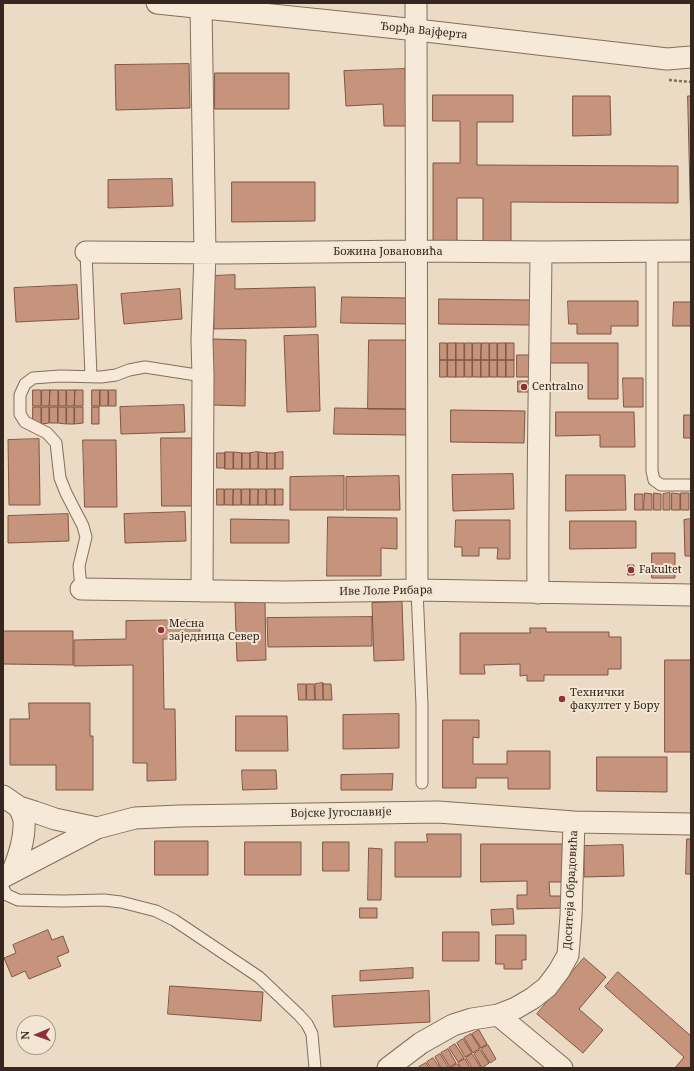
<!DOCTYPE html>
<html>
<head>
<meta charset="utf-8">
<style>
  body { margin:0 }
  #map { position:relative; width:694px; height:1071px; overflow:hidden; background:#ebdbc4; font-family:"Noto Serif",serif }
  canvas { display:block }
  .frame { position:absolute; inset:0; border:4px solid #35271f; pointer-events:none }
  .north { position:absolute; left:16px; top:1015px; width:40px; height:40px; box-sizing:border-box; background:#f3e6d3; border:1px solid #a79a8b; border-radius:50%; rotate:268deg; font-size:11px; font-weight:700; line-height:16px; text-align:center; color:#35271f }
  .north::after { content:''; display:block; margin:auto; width:14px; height:18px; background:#8f303b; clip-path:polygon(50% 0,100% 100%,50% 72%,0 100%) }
</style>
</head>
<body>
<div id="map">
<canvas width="694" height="1071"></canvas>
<div class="frame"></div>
<div class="north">N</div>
</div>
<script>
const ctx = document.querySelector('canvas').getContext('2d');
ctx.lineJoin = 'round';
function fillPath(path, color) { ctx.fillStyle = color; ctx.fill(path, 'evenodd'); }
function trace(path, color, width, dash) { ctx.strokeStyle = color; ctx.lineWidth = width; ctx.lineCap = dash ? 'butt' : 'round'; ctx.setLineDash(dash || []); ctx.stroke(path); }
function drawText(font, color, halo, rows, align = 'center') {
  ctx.font = font + ' "Noto Serif",serif'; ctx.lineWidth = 4; ctx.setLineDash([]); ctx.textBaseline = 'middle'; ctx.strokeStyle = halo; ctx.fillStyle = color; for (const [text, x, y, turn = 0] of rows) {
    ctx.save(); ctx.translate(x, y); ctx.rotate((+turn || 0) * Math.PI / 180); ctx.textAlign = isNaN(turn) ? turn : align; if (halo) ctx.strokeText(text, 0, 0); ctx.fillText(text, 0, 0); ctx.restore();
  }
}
const building = new Path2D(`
  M 189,64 L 190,108 L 116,110 L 115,65 Z
  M 405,69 L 407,126 L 384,126 L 383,104 L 346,106 L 344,71 Z
  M 215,73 L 289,73 L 289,109 L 215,109 Z
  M 433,95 L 513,95 L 513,122 L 477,122 L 477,165 L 678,166 L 678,203 L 511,202 L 511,243 L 483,242 L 483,198 L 457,198 L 457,241 L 433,241 L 433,163 L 460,163 L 460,121 L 433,121 Z
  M 573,96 L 610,96 L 611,135 L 573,136 Z
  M 688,96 L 691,96 L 691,231 Z
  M 172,179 L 173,206 L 108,208 L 108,180 Z
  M 232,182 L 315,182 L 315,221 L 232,222 Z
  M 235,275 L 235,289 L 315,287 L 316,327 L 214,329 L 213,276 Z
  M 77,285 L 79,319 L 16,322 L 14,288 Z
  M 180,289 L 182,319 L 124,324 L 121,294 Z
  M 342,297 L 409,298 L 409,324 L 341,323 Z
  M 439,299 L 530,300 L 530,325 L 439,324 Z
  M 568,301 L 638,301 L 638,326 L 611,326 L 611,334 L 577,334 L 577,324 L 569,324 Z
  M 674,302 L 691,302 L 691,326 L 673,326 Z
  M 318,335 L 320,411 L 287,412 L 284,336 Z
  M 213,339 L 246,340 L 245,406 L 213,405 Z
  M 369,340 L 409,340 L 408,409 L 368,409 Z
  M 440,343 L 447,343 L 447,360 L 440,360 Z
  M 448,343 L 456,343 L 456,360 L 448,360 Z
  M 456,343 L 464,343 L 464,360 L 456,360 Z
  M 465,343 L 472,343 L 472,360 L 465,360 Z
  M 473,343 L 481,343 L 481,360 L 473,360 Z
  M 482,343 L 489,343 L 489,360 L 481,360 Z
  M 490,343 L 497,343 L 497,360 L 490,360 Z
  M 498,343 L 506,343 L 506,360 L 498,360 Z
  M 506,343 L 514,343 L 514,360 L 506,360 Z
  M 549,343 L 618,343 L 618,399 L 588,399 L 588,363 L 549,363 Z
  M 517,355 L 532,355 L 532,377 L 517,377 Z
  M 440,360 L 447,360 L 447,377 L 440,377 Z
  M 448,360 L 456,360 L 456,377 L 448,377 Z
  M 456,360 L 464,360 L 464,377 L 456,377 Z
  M 465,360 L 472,360 L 472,377 L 465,377 Z
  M 473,360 L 481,360 L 481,377 L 473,377 Z
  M 481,360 L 489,360 L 489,377 L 481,377 Z
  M 490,360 L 497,360 L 497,377 L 490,377 Z
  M 498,360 L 506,360 L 506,377 L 498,377 Z
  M 506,360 L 514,360 L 514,377 L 506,377 Z
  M 623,378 L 643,378 L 643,407 L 624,407 Z
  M 518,381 L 529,381 L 529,392 L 518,392 Z
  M 33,390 L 41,390 L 41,406 L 33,406 Z
  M 42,390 L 50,390 L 49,406 L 42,406 Z
  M 50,390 L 58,390 L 58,406 L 50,406 Z
  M 59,390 L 66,390 L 66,406 L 59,406 Z
  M 67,390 L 75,390 L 74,406 L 67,406 Z
  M 75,390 L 83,390 L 83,406 L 75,406 Z
  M 92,390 L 100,390 L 100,406 L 92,406 Z
  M 100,390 L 108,390 L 108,406 L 100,406 Z
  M 109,390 L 116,390 L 116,406 L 109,406 Z
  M 184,405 L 185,432 L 121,434 L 120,407 Z
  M 33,407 L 41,407 L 41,424 L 33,423 Z
  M 42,407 L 49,407 L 49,423 L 42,424 Z
  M 50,407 L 58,407 L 58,423 L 50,423 Z
  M 58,407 L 66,407 L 66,424 L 58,423 Z
  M 67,407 L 74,407 L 74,424 L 67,424 Z
  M 75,407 L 83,407 L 83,423 L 75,424 Z
  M 92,407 L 99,407 L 99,424 L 92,424 Z
  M 335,408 L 408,409 L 408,435 L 334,434 Z
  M 451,410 L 525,411 L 524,443 L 451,442 Z
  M 556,412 L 634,412 L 635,447 L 600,447 L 600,435 L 556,436 Z
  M 684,415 L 691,415 L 691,438 L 684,438 Z
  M 161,438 L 195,438 L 196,506 L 162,506 Z
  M 39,439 L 40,505 L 9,505 L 8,440 Z
  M 83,440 L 116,440 L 117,507 L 85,507 Z
  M 225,452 L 233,452 L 233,469 L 225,469 Z
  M 234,452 L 242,453 L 242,469 L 234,469 Z
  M 258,452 L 258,469 L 250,469 L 250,453 Z
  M 259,452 L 267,453 L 267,469 L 259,469 Z
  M 283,452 L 283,469 L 275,469 L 275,453 Z
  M 217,453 L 225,453 L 225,468 L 217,468 Z
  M 242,453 L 250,453 L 250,469 L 242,469 Z
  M 267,453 L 275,453 L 275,469 L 267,469 Z
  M 513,474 L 514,509 L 453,511 L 452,475 Z
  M 566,475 L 625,475 L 626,510 L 566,511 Z
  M 344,476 L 344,510 L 290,510 L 290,477 Z
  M 399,476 L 400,510 L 346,510 L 346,477 Z
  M 217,489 L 224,489 L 224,505 L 217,505 Z
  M 225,489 L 233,489 L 233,505 L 225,505 Z
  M 234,489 L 241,489 L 241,505 L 233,505 Z
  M 242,489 L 250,489 L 250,505 L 242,505 Z
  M 250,489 L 258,489 L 258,505 L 250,505 Z
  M 259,489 L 266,489 L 266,505 L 258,505 Z
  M 267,489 L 275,489 L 275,505 L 267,505 Z
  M 275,489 L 283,489 L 283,505 L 275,505 Z
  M 645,493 L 652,494 L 652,510 L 644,510 Z
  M 654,493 L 661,494 L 661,510 L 654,510 Z
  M 670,493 L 670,510 L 663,510 L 663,494 Z
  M 672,493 L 680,494 L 680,510 L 672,510 Z
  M 681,493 L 689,493 L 689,510 L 681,510 Z
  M 635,494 L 643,494 L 643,510 L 635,510 Z
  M 185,512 L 186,541 L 125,543 L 124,514 Z
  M 68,514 L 69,541 L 8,543 L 8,516 Z
  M 328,517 L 397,518 L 397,549 L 381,548 L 381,576 L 327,576 Z
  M 231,519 L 289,520 L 289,543 L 231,543 Z
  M 691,519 L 691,556 L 685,556 L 684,520 Z
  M 456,520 L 510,520 L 510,559 L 497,559 L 498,548 L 479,548 L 479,556 L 462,556 L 462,547 L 455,547 Z
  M 570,521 L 636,521 L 636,548 L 570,549 Z
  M 652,553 L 675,553 L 675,578 L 652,578 Z
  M 628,565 L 634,565 L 634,575 L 628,575 Z
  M 265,602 L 266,660 L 237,661 L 235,603 Z
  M 402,602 L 404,660 L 374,661 L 372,603 Z
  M 372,617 L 372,646 L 268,647 L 267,618 Z
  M 200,620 L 200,639 L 163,639 L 164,709 L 175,709 L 176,780 L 147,781 L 147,763 L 133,763 L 133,665 L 74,666 L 74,640 L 126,639 L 126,621 Z
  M 530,628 L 546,628 L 546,632 L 609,632 L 609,637 L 621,637 L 621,669 L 608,669 L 608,675 L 544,675 L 544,681 L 527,681 L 527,675 L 520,676 L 520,664 L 484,665 L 485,674 L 460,674 L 460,633 L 530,633 Z
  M 3,631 L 73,631 L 73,665 L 3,664 Z
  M 665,660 L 691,660 L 691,752 L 665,752 Z
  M 323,683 L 323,700 L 315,700 L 315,684 Z
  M 298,684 L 306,684 L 306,700 L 299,700 Z
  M 307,684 L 314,684 L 315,700 L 307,700 Z
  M 323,684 L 331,684 L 332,700 L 324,700 Z
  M 29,703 L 90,703 L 90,736 L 93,736 L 93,790 L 56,790 L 56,765 L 10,765 L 10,719 L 29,719 Z
  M 399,714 L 399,748 L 343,749 L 343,715 Z
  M 236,716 L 287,716 L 288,751 L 236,751 Z
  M 443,720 L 479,720 L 479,738 L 473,737 L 473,764 L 507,764 L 507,751 L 550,751 L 550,789 L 508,789 L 508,778 L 476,778 L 476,788 L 443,788 Z
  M 597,757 L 667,757 L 667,792 L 597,791 Z
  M 242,770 L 276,770 L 277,789 L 243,790 Z
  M 393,774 L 392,790 L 341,790 L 341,775 Z
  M 427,834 L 461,834 L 461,877 L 395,877 L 395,842 L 427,842 Z
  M 687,839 L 691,839 L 691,874 L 686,874 Z
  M 155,841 L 208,841 L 208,875 L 155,875 Z
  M 245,842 L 301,842 L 301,875 L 245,875 Z
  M 323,842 L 349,842 L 349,871 L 323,871 Z
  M 481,844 L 564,844 L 565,882 L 549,882 L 550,896 L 564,896 L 564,908 L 517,909 L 517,895 L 527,895 L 527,881 L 481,882 Z
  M 623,845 L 624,876 L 584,877 L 584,846 Z
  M 369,848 L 382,849 L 381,900 L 368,900 Z
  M 360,908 L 377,908 L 377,918 L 360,918 Z
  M 513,909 L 514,924 L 492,925 L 491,910 Z
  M 48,930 L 52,940 L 63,936 L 69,952 L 57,957 L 61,966 L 29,979 L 25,971 L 12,977 L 4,958 L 16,953 L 13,945 Z
  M 443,932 L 479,932 L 479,961 L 443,961 Z
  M 496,935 L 526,935 L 526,960 L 522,960 L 522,969 L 504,969 L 504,964 L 496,964 Z
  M 584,958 L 606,977 L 579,1009 L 603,1030 L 583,1053 L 537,1014 Z
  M 413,968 L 413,978 L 360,981 L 360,971 Z
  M 618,972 L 691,1036 L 691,1068 L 675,1068 L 684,1057 L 605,987 Z
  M 170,986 L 263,992 L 261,1021 L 168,1014 Z
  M 429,991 L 430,1022 L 334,1027 L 332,996 Z
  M 479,1030 L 487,1044 L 481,1048 L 472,1034 Z
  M 471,1034 L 480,1048 L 473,1053 L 464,1038 Z
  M 463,1039 L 472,1053 L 465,1057 L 457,1043 Z
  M 455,1044 L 464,1058 L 458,1062 L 449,1048 Z
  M 488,1045 L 496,1059 L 490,1063 L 481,1049 Z
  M 448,1049 L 456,1063 L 450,1067 L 441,1053 Z
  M 480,1050 L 489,1063 L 482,1068 L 474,1054 Z
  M 440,1054 L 449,1068 L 441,1068 L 435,1057 Z
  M 472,1054 L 481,1068 L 472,1068 L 466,1058 Z
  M 433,1058 L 440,1068 L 431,1068 L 427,1062 Z
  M 465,1059 L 470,1068 L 461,1068 L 458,1063 Z
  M 426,1063 L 429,1068 L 420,1068 L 419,1067 Z
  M 457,1064 L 460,1068 L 450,1068 Z`);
fillPath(building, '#c6937d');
trace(building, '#815543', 1);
const lane = new Path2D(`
  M 652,250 L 652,471 L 654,480 L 661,485 L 691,485
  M 86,252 L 91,376
  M 81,589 L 79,566 L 86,537 L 83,526 L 66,493 L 60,478 L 56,443 L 47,433 L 25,422 L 20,414 L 20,395 L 25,384 L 33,378 L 60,376 L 101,377 L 116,375 L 129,370 L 145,367 L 203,376
  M 417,590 L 422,705 L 422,783
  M 3,888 L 7,895 L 18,900 L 63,901 L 104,900 L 121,902 L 156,911 L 174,920 L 259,977 L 299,1015 L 307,1024 L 312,1034 L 315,1068`);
const street = new Path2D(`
  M 157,3 L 417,30 L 667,59 L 691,57
  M 416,3 L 417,590
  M 201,7 L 205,253 L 202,340 L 203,376 L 202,591
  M 86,252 L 224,253 L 416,251 L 541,252 L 691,251
  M 81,589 L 286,592 L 417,590 L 691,595
  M 538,593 C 537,479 540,366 541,252
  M 3,796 L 19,807 L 35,812 L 55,819 L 97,828
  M 13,871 C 19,856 25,839 24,822 C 24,817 21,812 19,807
  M 3,877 L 97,828 L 135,818 L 179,816 L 438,812 L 574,822 L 691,824
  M 498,1015 L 562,1068
  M 388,1068 L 421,1043 L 453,1025 L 472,1019 L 498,1015 L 516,1008 L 533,998 L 547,987 L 559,971 L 568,955 L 571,916 L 574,822`);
trace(lane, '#846d5c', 13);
trace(street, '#846d5c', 23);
trace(new Path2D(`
  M 669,80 L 691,82`), '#846d5c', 2.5, [3, 2]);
trace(lane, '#f6e9d7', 11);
trace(street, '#f6e9d7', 21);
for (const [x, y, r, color] of [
  [524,387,4,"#8f303b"],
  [631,570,4,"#8f303b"],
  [161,630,4,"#8f303b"],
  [562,699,4,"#8f303b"]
]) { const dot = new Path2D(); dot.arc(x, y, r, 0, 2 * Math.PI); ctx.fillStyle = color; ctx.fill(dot); trace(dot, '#f3e6d3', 1.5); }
drawText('11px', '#35271f', '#f3e6d3', [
  ["Ђорђа Вајферта",424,31,6],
  ["Божина Јовановића",388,252],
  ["Иве Лоле Рибара",386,591,-1],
  ["Војске Југославије",341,813,-1],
  ["Доситеја Обрадовића",571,890,-87]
]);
drawText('11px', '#35271f', '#f3e6d3', [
  ["Centralno",532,387],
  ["Fakultet",639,570],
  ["Месна",169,624],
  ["заједница Север",169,637],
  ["Технички",570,693],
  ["факултет у Бору",570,706]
], 'left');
</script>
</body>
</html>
